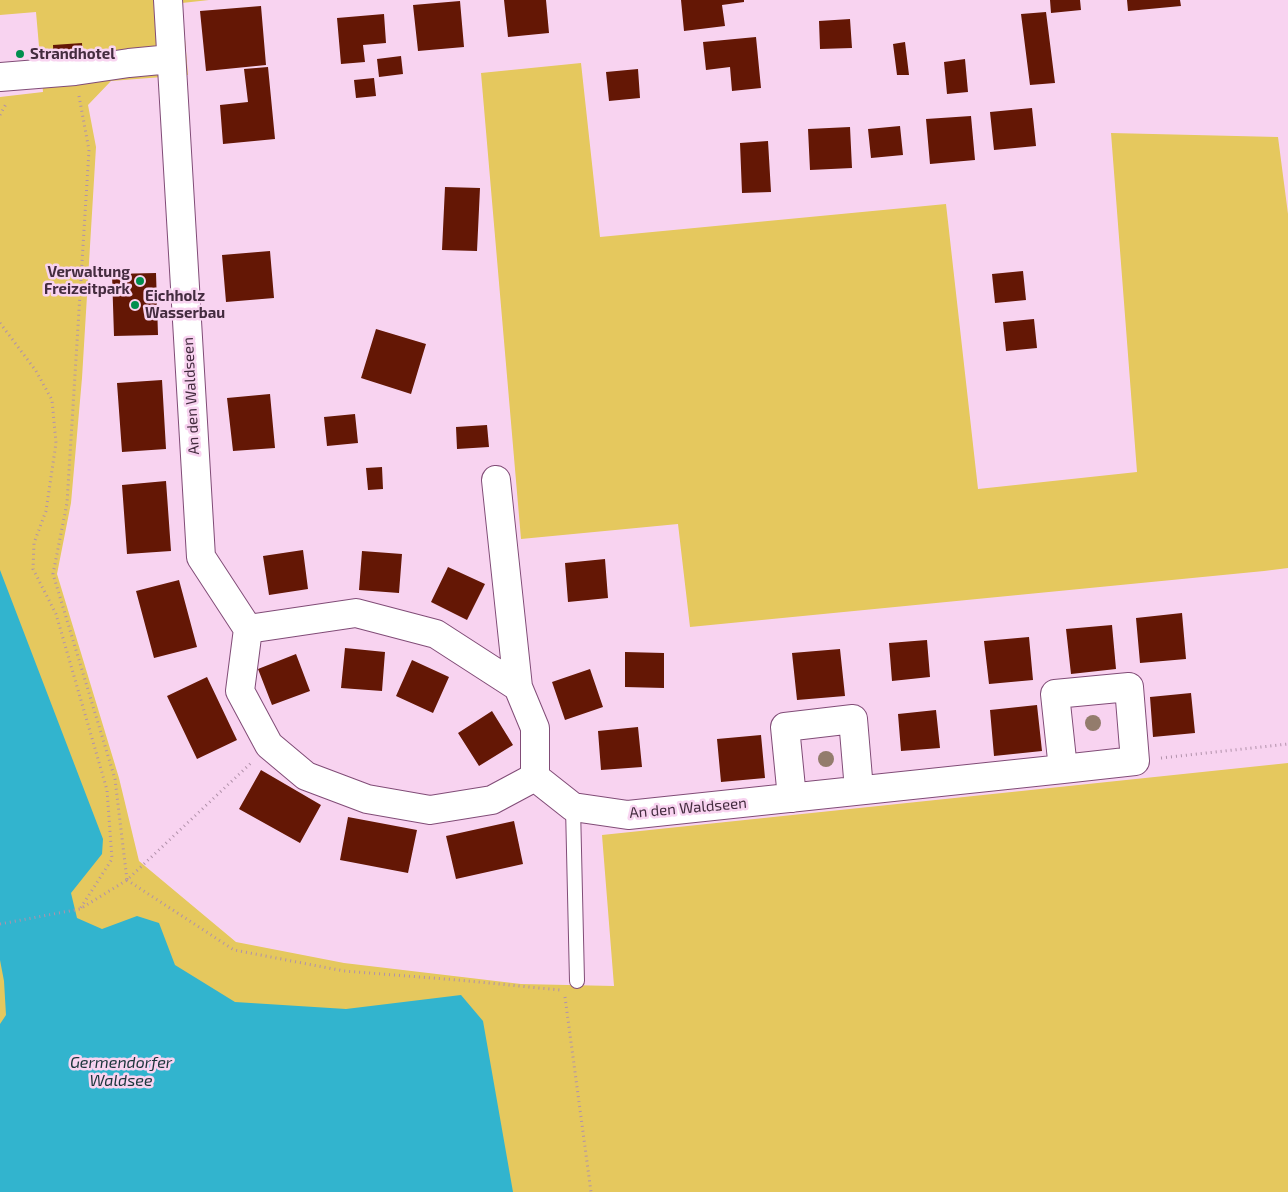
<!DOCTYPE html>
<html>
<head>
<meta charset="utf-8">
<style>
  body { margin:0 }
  canvas { display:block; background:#f8d3f0 }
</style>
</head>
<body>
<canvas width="1288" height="1192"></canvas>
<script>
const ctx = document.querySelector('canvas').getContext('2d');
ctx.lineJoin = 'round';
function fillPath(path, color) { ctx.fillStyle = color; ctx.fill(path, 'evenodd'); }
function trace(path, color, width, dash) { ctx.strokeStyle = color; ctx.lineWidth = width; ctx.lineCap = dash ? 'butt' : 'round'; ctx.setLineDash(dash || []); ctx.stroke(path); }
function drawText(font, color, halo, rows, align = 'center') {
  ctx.font = font + ' "Exo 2",sans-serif'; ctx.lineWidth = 5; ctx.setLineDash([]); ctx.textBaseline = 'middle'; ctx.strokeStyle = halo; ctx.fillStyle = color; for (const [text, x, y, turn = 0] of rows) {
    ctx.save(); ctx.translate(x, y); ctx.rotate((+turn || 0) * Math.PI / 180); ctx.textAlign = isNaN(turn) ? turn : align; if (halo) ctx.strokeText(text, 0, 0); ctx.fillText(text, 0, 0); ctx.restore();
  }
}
fillPath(new Path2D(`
  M 0,0 L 209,0 L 182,3 L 188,75 L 111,81 L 88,105 L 96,147 L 82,378 L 71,503 L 57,574 L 119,778 L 139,861 L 236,942 L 344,963 L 521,984 L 614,986 L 602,835 L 1288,763 L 1288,1192 L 0,1192 L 0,97 L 43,92 L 36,12 L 0,15 Z
  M 581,63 L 600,237 L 946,204 L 978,489 L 1137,472 L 1111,133 L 1278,137 L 1288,214 L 1288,568 L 1264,571 L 690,627 L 678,524 L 521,539 L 481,73 Z`), '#e5c85e');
fillPath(new Path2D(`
  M 0,570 L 103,839 L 102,854 L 71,893 L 77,918 L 102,929 L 137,916 L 159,923 L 175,965 L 235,1002 L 346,1009 L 461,995 L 483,1021 L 513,1192 L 0,1192 L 0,1024 L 6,1015 L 4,981 L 0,960 Z`), '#32b4ce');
fillPath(new Path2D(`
  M 504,0 L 546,0 L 549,33 L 508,37 Z
  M 681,0 L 744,0 L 744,2 L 722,5 L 725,26 L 684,31 Z
  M 1050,0 L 1080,0 L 1081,10 L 1051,13 Z
  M 1127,0 L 1180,0 L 1181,6 L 1128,11 Z
  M 460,1 L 464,47 L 418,51 L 413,5 Z
  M 261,6 L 266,65 L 206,71 L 200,11 Z
  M 1046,12 L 1055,83 L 1030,85 L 1021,14 Z
  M 384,14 L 386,43 L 363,45 L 365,62 L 341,64 L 337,18 Z
  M 850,19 L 852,48 L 820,49 L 819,21 Z
  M 756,37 L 761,88 L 732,91 L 730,67 L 706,70 L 703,42 Z
  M 905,42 L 909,75 L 897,75 L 893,44 Z
  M 82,43 L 83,65 L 54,67 L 53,45 Z
  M 401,56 L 403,74 L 379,77 L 377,59 Z
  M 965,59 L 968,92 L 947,94 L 944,62 Z
  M 268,67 L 275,139 L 223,144 L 220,105 L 248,102 L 244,69 Z
  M 638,69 L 640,98 L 609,101 L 606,72 Z
  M 374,78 L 376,96 L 356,98 L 354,80 Z
  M 1032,108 L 1036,146 L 994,150 L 990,112 Z
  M 971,116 L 975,160 L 930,164 L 926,119 Z
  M 900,126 L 903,155 L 871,158 L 868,129 Z
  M 850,127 L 852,168 L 810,170 L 808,129 Z
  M 768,141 L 771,192 L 742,193 L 740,143 Z
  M 445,187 L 480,188 L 477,251 L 442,250 Z
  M 270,251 L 274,298 L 226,302 L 222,255 Z
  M 1023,271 L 1026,300 L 995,303 L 992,274 Z
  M 156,273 L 158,335 L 114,336 L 112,274 Z
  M 1034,319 L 1037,348 L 1006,351 L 1003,322 Z
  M 376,329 L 426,344 L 411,394 L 361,378 Z
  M 162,380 L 166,449 L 122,452 L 117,383 Z
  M 270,394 L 275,448 L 233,451 L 227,398 Z
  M 355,414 L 358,443 L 327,446 L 324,417 Z
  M 487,425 L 489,447 L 457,449 L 456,427 Z
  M 382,467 L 383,489 L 368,490 L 366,468 Z
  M 166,481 L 171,551 L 127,554 L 122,485 Z
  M 303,550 L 308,589 L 269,595 L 263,556 Z
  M 362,551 L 402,554 L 399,593 L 359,590 Z
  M 605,559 L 608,598 L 568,602 L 565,563 Z
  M 448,567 L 485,584 L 467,620 L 431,602 Z
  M 179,580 L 197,647 L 154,658 L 136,591 Z
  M 1182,613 L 1186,659 L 1140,663 L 1136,618 Z
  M 1112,625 L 1116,669 L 1071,674 L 1066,629 Z
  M 1029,637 L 1033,680 L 989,684 L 984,641 Z
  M 927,640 L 930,677 L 892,681 L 889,643 Z
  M 345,648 L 385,652 L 382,691 L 341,688 Z
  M 840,649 L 845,696 L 797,700 L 792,653 Z
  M 625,652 L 664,653 L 664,688 L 625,687 Z
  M 296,654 L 310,691 L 272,705 L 258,669 Z
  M 412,660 L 449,677 L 433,713 L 396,696 Z
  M 590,669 L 603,707 L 565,720 L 552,682 Z
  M 207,677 L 237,740 L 197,759 L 167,696 Z
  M 1191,693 L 1195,733 L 1153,737 L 1150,697 Z
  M 1037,705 L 1042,751 L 994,756 L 990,710 Z
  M 936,710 L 940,748 L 901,751 L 898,714 Z
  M 492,711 L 513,745 L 479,766 L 458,733 Z
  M 638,727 L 642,767 L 601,770 L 598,731 Z
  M 761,735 L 765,778 L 721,782 L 717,739 Z
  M 261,770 L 321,805 L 300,843 L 239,809 Z
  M 348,817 L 417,830 L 408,873 L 340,860 Z
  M 514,821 L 523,864 L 456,879 L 446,836 Z`), '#641705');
const lane = new Path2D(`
  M 573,807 L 577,981`);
const street = new Path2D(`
  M 168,0 L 201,557 L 248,629 L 240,691 L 269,745 L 306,776 L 367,799 L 430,810 L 492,800 L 535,777 L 535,728 L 518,687 L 496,480
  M 0,77 L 75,71 L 129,63 L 171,59
  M 248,629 L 356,613 L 436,634 L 518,687
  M 535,777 L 573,807 L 628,815 L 1063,769 L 1135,761 L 1129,687 L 1055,694 L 1063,769
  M 792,798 L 785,727 L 853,719 L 859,790`);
trace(lane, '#814c77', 16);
trace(street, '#814c77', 30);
trace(new Path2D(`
  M 79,96 L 89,150 L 67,503 L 53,574 L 115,779 L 127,880
  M 0,115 L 6,104 L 6,102
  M 0,323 L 36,371 L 52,400 L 56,443 L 46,511 L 34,543 L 33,569 L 56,614 L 107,790 L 112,859 L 80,909
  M 1161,758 L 1288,744
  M 127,880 L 234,950 L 344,971 L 458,980 L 560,990
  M 0,924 L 80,909 L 127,880 L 251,763
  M 565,997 L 591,1192`), '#b191aa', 3, [1, 4]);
trace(lane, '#fff', 14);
trace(street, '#fff', 28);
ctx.fillStyle = '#937c6c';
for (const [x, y] of [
  [1093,723],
  [826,759]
]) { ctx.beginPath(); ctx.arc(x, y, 8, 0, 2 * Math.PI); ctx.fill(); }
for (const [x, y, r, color] of [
  [20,54,5,"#008f4e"],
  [140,281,5,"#008f4e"],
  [135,305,5,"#008f4e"]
]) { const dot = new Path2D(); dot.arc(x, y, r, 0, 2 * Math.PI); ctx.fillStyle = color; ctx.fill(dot); trace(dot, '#f8d3f0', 2); }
drawText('bold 15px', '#442c3f', '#f8d3f0', [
  ["Strandhotel",30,54],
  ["Verwaltung",130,272,"right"],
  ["Freizeitpark",130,289,"right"],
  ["Eichholz",145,296],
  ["Wasserbau",145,313]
], 'left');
drawText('15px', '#442c3f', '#f8d3f0', [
  ["An den Waldseen",191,396,-93],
  ["An den Waldseen",688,808,-5]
]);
drawText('italic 16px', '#1a343a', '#f8d3f0', [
  ["Germendorfer",121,1063],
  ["Waldsee",121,1081]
]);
</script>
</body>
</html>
